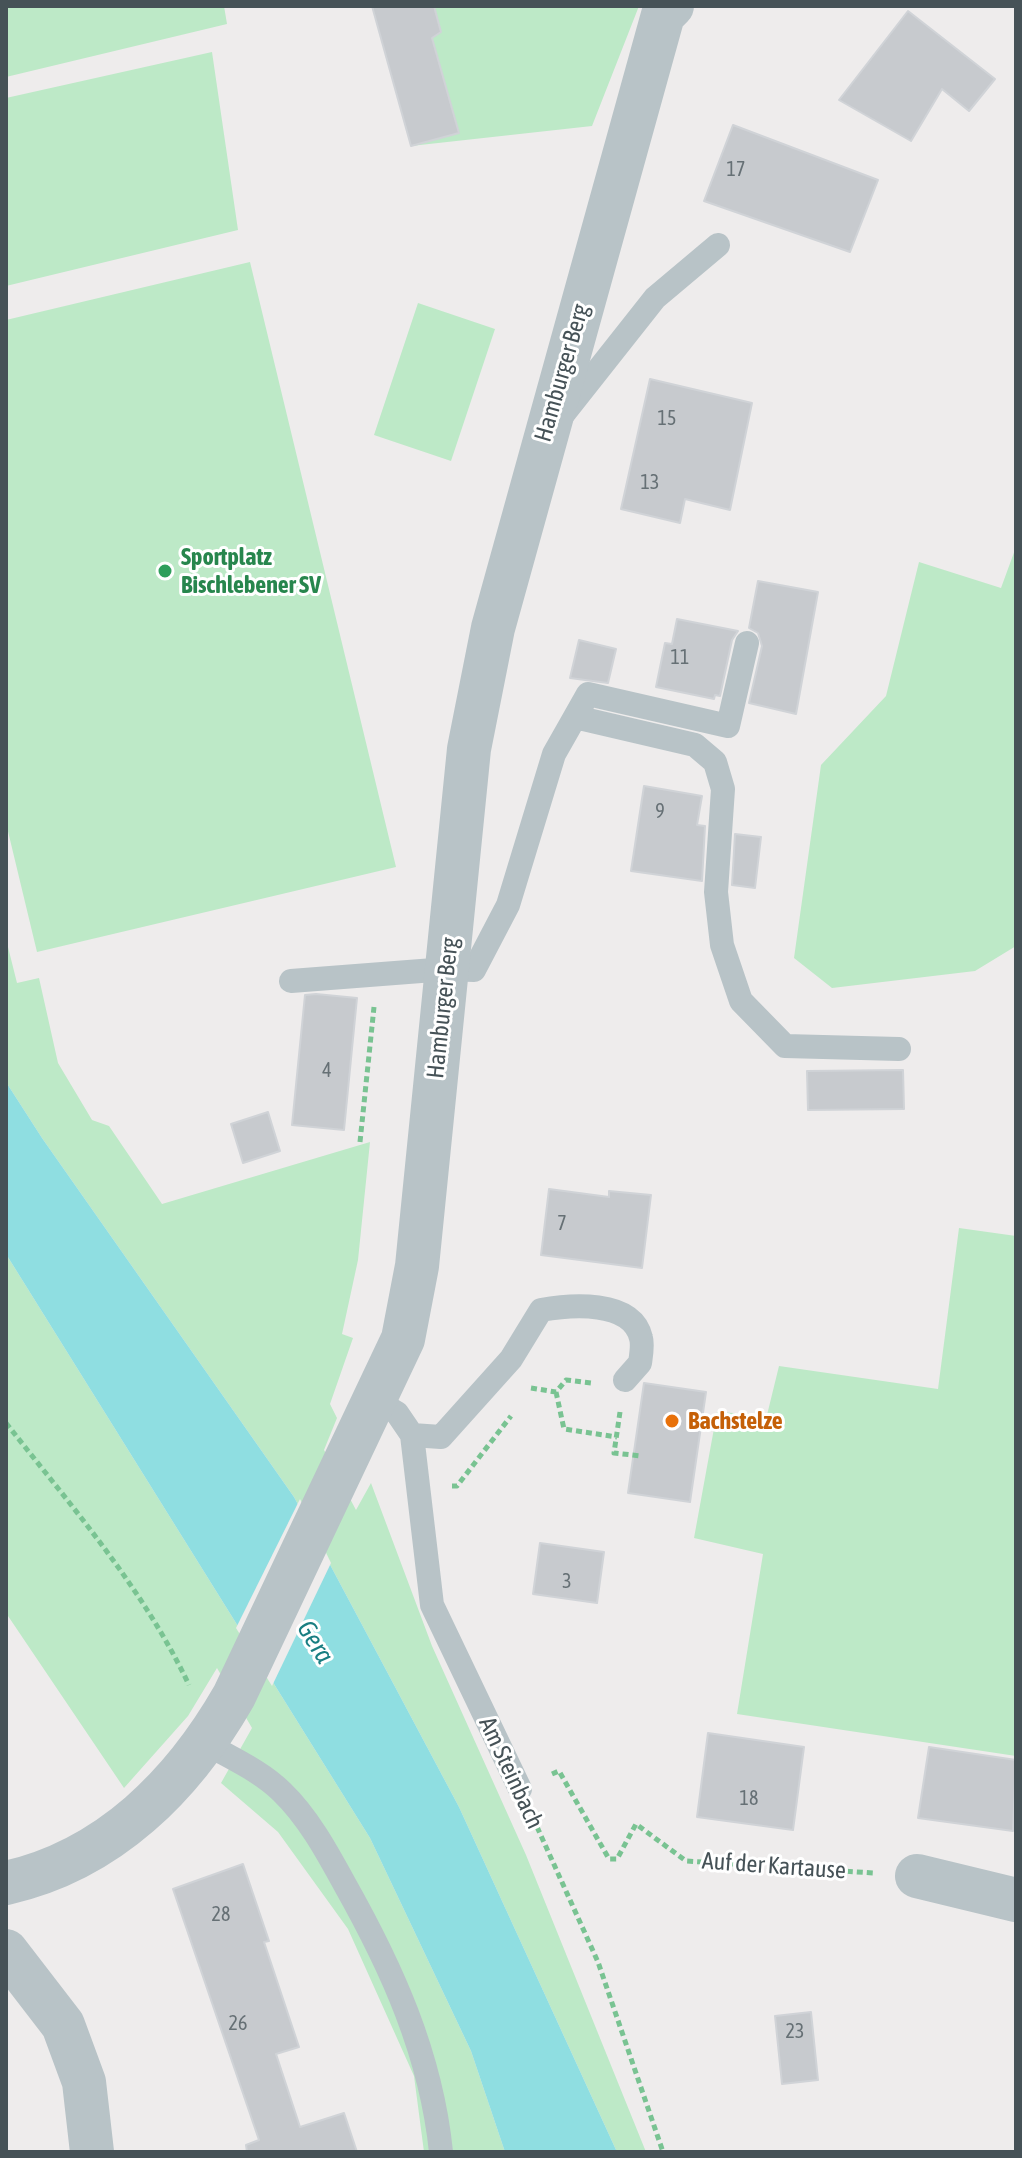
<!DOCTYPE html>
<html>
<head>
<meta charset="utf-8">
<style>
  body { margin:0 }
  #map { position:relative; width:1022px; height:2158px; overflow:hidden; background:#eeecec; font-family:"Asap Condensed",sans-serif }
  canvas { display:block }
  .frame { position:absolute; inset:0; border:8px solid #465257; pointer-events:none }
</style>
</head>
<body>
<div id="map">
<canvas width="1022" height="2158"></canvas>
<div class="frame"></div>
</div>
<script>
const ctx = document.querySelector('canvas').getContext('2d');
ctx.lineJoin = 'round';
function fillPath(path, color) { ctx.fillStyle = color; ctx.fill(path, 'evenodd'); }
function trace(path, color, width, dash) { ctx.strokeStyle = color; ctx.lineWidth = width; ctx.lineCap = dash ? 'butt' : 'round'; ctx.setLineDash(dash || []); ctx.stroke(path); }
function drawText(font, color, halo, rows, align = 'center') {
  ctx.font = font + ' "Asap Condensed",sans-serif'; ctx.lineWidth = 6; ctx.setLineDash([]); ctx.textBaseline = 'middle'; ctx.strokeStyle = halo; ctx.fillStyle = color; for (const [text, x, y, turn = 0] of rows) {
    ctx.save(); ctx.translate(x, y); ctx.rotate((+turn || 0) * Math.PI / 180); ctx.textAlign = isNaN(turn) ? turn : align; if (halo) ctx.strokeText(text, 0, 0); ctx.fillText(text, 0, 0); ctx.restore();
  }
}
fillPath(new Path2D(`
  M 6,6 L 224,6 L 227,24 L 6,77 Z
  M 372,6 L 639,6 L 592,126 L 411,146 Z
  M 212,52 L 238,230 L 6,286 L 6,98 Z
  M 250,262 L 396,867 L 37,952 L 6,823 L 6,320 Z
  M 418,303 L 495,329 L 451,461 L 374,435 Z
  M 1016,547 L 1016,946 L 975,971 L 832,988 L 794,958 L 821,765 L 886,696 L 919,562 L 1001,588 Z
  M 6,939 L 17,983 L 39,978 L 58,1063 L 92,1120 L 109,1126 L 162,1204 L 370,1142 L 358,1260 L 342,1334 L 353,1338 L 330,1404 L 337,1418 L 324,1450 L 356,1510 L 371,1483 L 432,1646 L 526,1855 L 646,2152 L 617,2152 L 459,1807 L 294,1497 L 42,1138 L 6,1082 Z
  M 959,1228 L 1016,1236 L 1016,1756 L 737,1714 L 763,1554 L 694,1538 L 717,1412 L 767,1415 L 779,1366 L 938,1389 Z
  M 6,1254 L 370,1838 L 471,2051 L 505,2152 L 424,2152 L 414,2076 L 348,1929 L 278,1832 L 221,1783 L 252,1728 L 217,1668 L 188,1716 L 124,1788 L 6,1613 Z`), '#bde9c7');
fillPath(new Path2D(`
  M 6,1082 L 42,1138 L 294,1497 L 459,1807 L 617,2152 L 505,2152 L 471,2051 L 370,1838 L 6,1254 Z`), '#8fdee1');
fillPath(new Path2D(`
  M 300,1499 L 331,1563 L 272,1686 L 236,1628 Z`), '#eeecec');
const building = new Path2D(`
  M 372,6 L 434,6 L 441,32 L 432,38 L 459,133 L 411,146 Z
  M 908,11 L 995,79 L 969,111 L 942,89 L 911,141 L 839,100 Z
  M 733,125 L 878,180 L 850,252 L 704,201 Z
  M 650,379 L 752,403 L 730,510 L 685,499 L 680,523 L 621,509 Z
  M 758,581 L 818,592 L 796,714 L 749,703 L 762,646 L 758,633 L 749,628 Z
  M 677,619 L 738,631 L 732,640 L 720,696 L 715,695 L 714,699 L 656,687 L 665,643 L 672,644 Z
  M 579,640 L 616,649 L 608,683 L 570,678 Z
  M 644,786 L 702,796 L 697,825 L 705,826 L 702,881 L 631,871 Z
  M 735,834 L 761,837 L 755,888 L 732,885 Z
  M 316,994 L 357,998 L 344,1130 L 292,1125 L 305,995 Z
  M 903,1070 L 904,1109 L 808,1110 L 807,1071 Z
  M 268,1112 L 280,1151 L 243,1163 L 231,1124 Z
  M 549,1189 L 609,1197 L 609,1191 L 651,1195 L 642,1268 L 541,1255 Z
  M 644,1383 L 706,1392 L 690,1502 L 628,1493 Z
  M 540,1543 L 604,1552 L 597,1603 L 533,1594 Z
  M 708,1733 L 804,1747 L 793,1830 L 697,1817 Z
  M 929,1747 L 1016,1760 L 1013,1831 L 918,1818 Z
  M 243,1864 L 269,1941 L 264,1942 L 299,2047 L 276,2054 L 300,2127 L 344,2113 L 357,2152 L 247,2152 L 246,2145 L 259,2140 L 173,1889 Z
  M 811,2012 L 818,2080 L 782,2084 L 775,2016 Z`);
fillPath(building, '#c7cace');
trace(building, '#d0d3d7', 2);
trace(new Path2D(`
  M 360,1142 L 374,1007
  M 531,1388 L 556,1392 L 566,1380 L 591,1383
  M 556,1392 L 564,1429 L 617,1437
  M 620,1412 L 614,1453 L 641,1456
  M 6,1423 C 72,1507 143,1588 189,1685
  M 452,1486 L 457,1486 L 511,1416
  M 552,1774 L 559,1771 L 609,1859 L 617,1859 L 636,1824 L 686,1861 L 873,1873
  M 533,1818 L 598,1962 L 663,2152`), '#79c392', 5, [6, 4]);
trace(new Path2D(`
  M 561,417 L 655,298 L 718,245
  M 575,717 L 588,694 L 728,726 L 747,643
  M 291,981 L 447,969 L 474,970 L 508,905 L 554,754 L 575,717 L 695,745 L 715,762 L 723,789 L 716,892 L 722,945 L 741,1001 L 785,1046 L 899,1049
  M 375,1400 L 397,1413 L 412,1435 L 432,1605 L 520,1789
  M 412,1435 L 441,1437 L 511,1359 L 541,1310 C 569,1305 632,1299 641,1338 C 643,1345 641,1356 640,1363 L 625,1380
  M 205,1743 C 231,1758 261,1771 282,1792 C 308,1817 327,1852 344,1883 C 392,1968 431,2054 441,2152`), '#b8c3c7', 24);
trace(new Path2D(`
  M 917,1876 L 1016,1900
  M 6,1883 C 109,1860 183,1785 234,1696 L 403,1339 L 417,1266 L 469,749 L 493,628 L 663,15 L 672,6
  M 6,1951 L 63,2025 L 84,2082 L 92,2152`), '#b8c3c7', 44);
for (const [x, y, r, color] of [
  [165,571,8,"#2e9e5b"],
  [672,1421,8,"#e8710a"]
]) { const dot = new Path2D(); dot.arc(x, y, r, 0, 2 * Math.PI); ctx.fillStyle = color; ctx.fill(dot); trace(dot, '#fff', 3); }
drawText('20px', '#667075', null, [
  ["17",736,170],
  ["15",667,419],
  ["13",650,483],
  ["11",680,658],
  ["9",660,812],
  ["4",327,1071],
  ["7",562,1224],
  ["3",567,1582],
  ["18",749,1799],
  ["28",221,1915],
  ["26",238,2024],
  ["23",795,2032]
]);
drawText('24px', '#465257', '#fff', [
  ["Hamburger Berg",562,373,-74],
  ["Hamburger Berg",443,1008,-84],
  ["Am Steinbach",511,1773,65],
  ["Auf der Kartause",774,1866,4]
]);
drawText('bold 24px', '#27864d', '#fff', [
  ["Sportplatz",181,557],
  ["Bischlebener SV",181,585]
], 'left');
drawText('bold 24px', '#c56008', '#fff', [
  ["Bachstelze",688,1421]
], 'left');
drawText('italic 26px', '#197e82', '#fff', [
  ["Gera",315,1642,58]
]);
</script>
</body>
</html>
